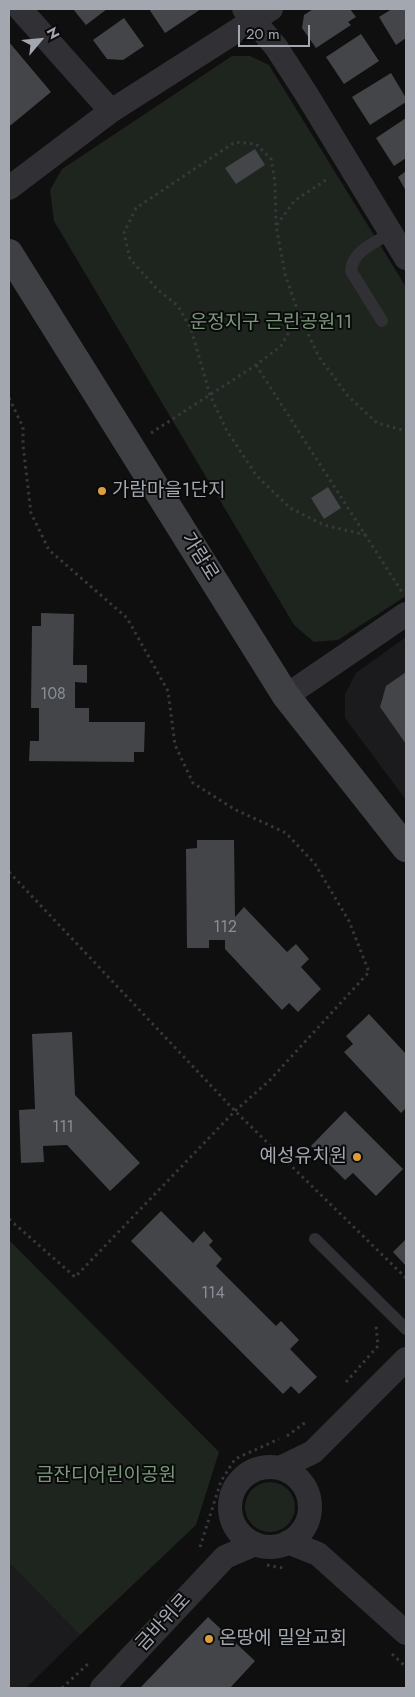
<!DOCTYPE html>
<html>
<head>
<meta charset="utf-8">
<style>
  body { margin:0 }
  #map { position:relative; width:415px; height:1697px; overflow:hidden; background:#0f0f10; font-family:Jost,sans-serif }
  canvas { display:block }
  .frame { position:absolute; inset:0; border:10px solid #a2a7b0; pointer-events:none }
  .north { position:absolute; left:15px; top:15px; width:50px; height:50px; -webkit-text-stroke:4px #0a0a0b; paint-order:stroke; rotate:62deg; font-size:14px; font-weight:700; line-height:20px; text-align:center; color:#a2a7b0 }
  .north::after { content:''; display:block; margin:auto; width:18px; height:22px; background:#a2a7b0; clip-path:polygon(50% 0,100% 100%,50% 72%,0 100%) }
  .scale { position:absolute; left:238px; top:25px; width:72px; height:22px; box-sizing:border-box; border:2px solid #a2a7b0; border-top:0; padding-left:6px; font-size:15px; line-height:18px; white-space:nowrap; color:#a2a7b0; -webkit-text-stroke:4px #0a0a0b; paint-order:stroke }
</style>
</head>
<body>
<div id="map">
<canvas width="415" height="1697"></canvas>
<div class="frame"></div>
<div class="north">N</div>
<div class="scale">20 m</div>
</div>
<script>
const ctx = document.querySelector('canvas').getContext('2d');
ctx.lineJoin = 'round';
function fillPath(path, color) { ctx.fillStyle = color; ctx.fill(path, 'evenodd'); }
function trace(path, color, width, dash) { ctx.strokeStyle = color; ctx.lineWidth = width; ctx.lineCap = dash ? 'butt' : 'round'; ctx.setLineDash(dash || []); ctx.stroke(path); }
function drawText(font, color, halo, rows, align = 'center') {
  ctx.font = font + ' Jost,"Noto Sans KR",sans-serif'; ctx.lineWidth = 4; ctx.setLineDash([]); ctx.textBaseline = 'middle'; ctx.strokeStyle = halo; ctx.fillStyle = color; for (const [text, x, y, turn = 0] of rows) {
    ctx.save(); ctx.translate(x, y); ctx.rotate((+turn || 0) * Math.PI / 180); ctx.textAlign = isNaN(turn) ? turn : align; if (halo) ctx.strokeText(text, 0, 0); ctx.fillText(text, 0, 0); ctx.restore();
  }
}
fillPath(new Path2D(`
  M 406,637 L 406,800 L 345,718 L 345,694 L 356,673 Z
  M 9,1563 L 80,1635 L 26,1688 L 9,1688 Z`), '#1b1b1d');
fillPath(new Path2D(`
  M 232,56 L 250,56 L 269,65 L 406,287 L 406,596 L 338,640 L 314,642 L 294,625 L 54,221 L 50,190 L 62,169 Z
  M 9,1240 L 219,1452 L 196,1525 L 80,1635 L 9,1563 Z
  M245 1507a25 25 0 1 1 50 0a25 25 0 1 1-50 0Z`), '#1e241e');
fillPath(new Path2D(`
  M 73,9 L 107,9 L 86,25 Z
  M 149,9 L 201,9 L 165,33 Z
  M 313,9 L 350,9 L 356,17 L 348,22 L 351,25 L 316,48 L 302,28 L 304,15 Z
  M 392,9 L 406,9 L 406,38 L 396,45 L 379,17 Z
  M 124,18 L 144,46 L 123,60 L 107,59 L 93,40 Z
  M 361,34 L 379,61 L 344,84 L 326,57 Z
  M 9,42 L 51,92 L 11,125 L 9,125 Z
  M 391,73 L 406,98 L 406,102 L 370,125 L 352,97 Z
  M 406,118 L 406,158 L 394,166 L 376,138 Z
  M 255,149 L 265,165 L 236,184 L 225,168 Z
  M 406,171 L 406,191 L 398,177 Z
  M 328,487 L 341,508 L 324,519 L 311,498 Z
  M 41,613 L 74,614 L 73,665 L 87,665 L 87,683 L 75,682 L 75,708 L 89,708 L 89,722 L 145,722 L 144,752 L 134,752 L 134,762 L 29,761 L 30,741 L 39,741 L 39,708 L 31,708 L 32,626 L 41,626 Z
  M 406,672 L 406,744 L 380,707 L 386,686 Z
  M 197,840 L 234,840 L 235,917 L 244,907 L 287,952 L 296,944 L 309,959 L 301,967 L 321,989 L 298,1012 L 289,1003 L 282,1010 L 225,949 L 225,940 L 209,940 L 209,948 L 187,948 L 186,849 L 197,848 Z
  M 369,1014 L 406,1054 L 406,1108 L 401,1113 L 344,1052 L 353,1044 L 346,1036 Z
  M 72,1032 L 75,1095 L 140,1163 L 110,1191 L 67,1145 L 43,1146 L 44,1162 L 21,1163 L 19,1110 L 35,1109 L 32,1034 Z
  M 345,1111 L 403,1169 L 376,1196 L 353,1173 L 345,1180 L 311,1146 Z
  M 161,1211 L 193,1243 L 204,1231 L 213,1241 L 209,1245 L 222,1259 L 216,1266 L 276,1326 L 281,1321 L 299,1340 L 290,1349 L 317,1377 L 299,1394 L 291,1386 L 283,1394 L 131,1241 Z
  M 406,1239 L 406,1266 L 393,1252 Z
  M 208,1617 L 255,1661 L 230,1688 L 140,1688 Z`), '#434548');
trace(new Path2D(`
  M 277,225 L 294,201 L 329,178
  M 256,365 L 402,592
  M 9,398 L 23,427 L 23,445 L 31,513 L 49,550 L 127,618 L 168,691 L 175,745 L 193,783 L 234,809 L 286,833 L 315,864 L 349,921 L 369,972 L 269,1081 L 235,1111 L 75,1277 L 9,1219
  M 151,433 L 256,365 L 281,346 L 298,316
  M 366,535 L 324,525 L 290,508 L 256,475 L 227,431 L 210,395 L 191,329 L 178,306 L 158,290 L 130,259 L 124,233 L 136,208 L 235,142 L 256,144 L 271,159 L 275,182 L 276,225 L 285,274 L 299,315 L 319,357 L 348,396 L 377,423 L 406,431
  M 9,872 L 235,1111 L 406,1278
  M 346,1382 L 378,1346 L 376,1326
  M 287,1436 L 306,1422
  M 200,1547 L 221,1481 L 235,1459 L 279,1439
  M 267,1565 L 283,1568
  M 392,1654 L 406,1667
  M 62,1688 L 89,1663`), '#37383c', 3, [2.5, 4]);
trace(new Path2D(`
  M 382,321 L 351,271 C 352,251 376,242 391,233
  M 315,1239 L 406,1329`), '#313135', 12);
trace(new Path2D(`
  M 20,9 L 111,111
  M 244,9 L 276,47 L 307,95 L 406,258
  M 9,188 L 111,111 L 271,9
  M 286,696 L 406,614
  M230 1507a40 40 0 1 1 80 0a40 40 0 1 1-80 0Z
  M 280,1468 L 313,1452 L 406,1359
  M 288,1542 L 318,1554 L 406,1633
  M 102,1688 L 225,1557 L 255,1544`), '#313135', 24);
trace(new Path2D(`
  M 9,253 L 286,696 L 406,848`), '#3f4044', 28);
for (const [x, y, r, color] of [
  [102,491,5,"#dc9d3b"],
  [357,1157,5,"#dc9d3b"],
  [209,1639,5,"#dc9d3b"]
]) { const dot = new Path2D(); dot.arc(x, y, r, 0, 2 * Math.PI); ctx.fillStyle = color; ctx.fill(dot); trace(dot, '#0a0a0b', 2); }
drawText('16px', '#8a8e96', null, [
  ["108",53,695],
  ["112",225,928],
  ["111",63,1128],
  ["114",213,1294]
]);
drawText('19px', '#7a997b', '#0a0a0b', [
  ["운정지구 근린공원11",271,323],
  ["금잔디어린이공원",106,1476]
]);
drawText('19px', '#a2a7b0', '#0a0a0b', [
  ["가람마을1단지",112,491],
  ["예성유치원",347,1157,"right"],
  ["온땅에 밀알교회",219,1639]
], 'left');
drawText('19px', '#a2a7b0', '#0a0a0b', [
  ["가람로",199,557,58],
  ["금바위로",164,1623,-47]
]);
</script>
</body>
</html>
